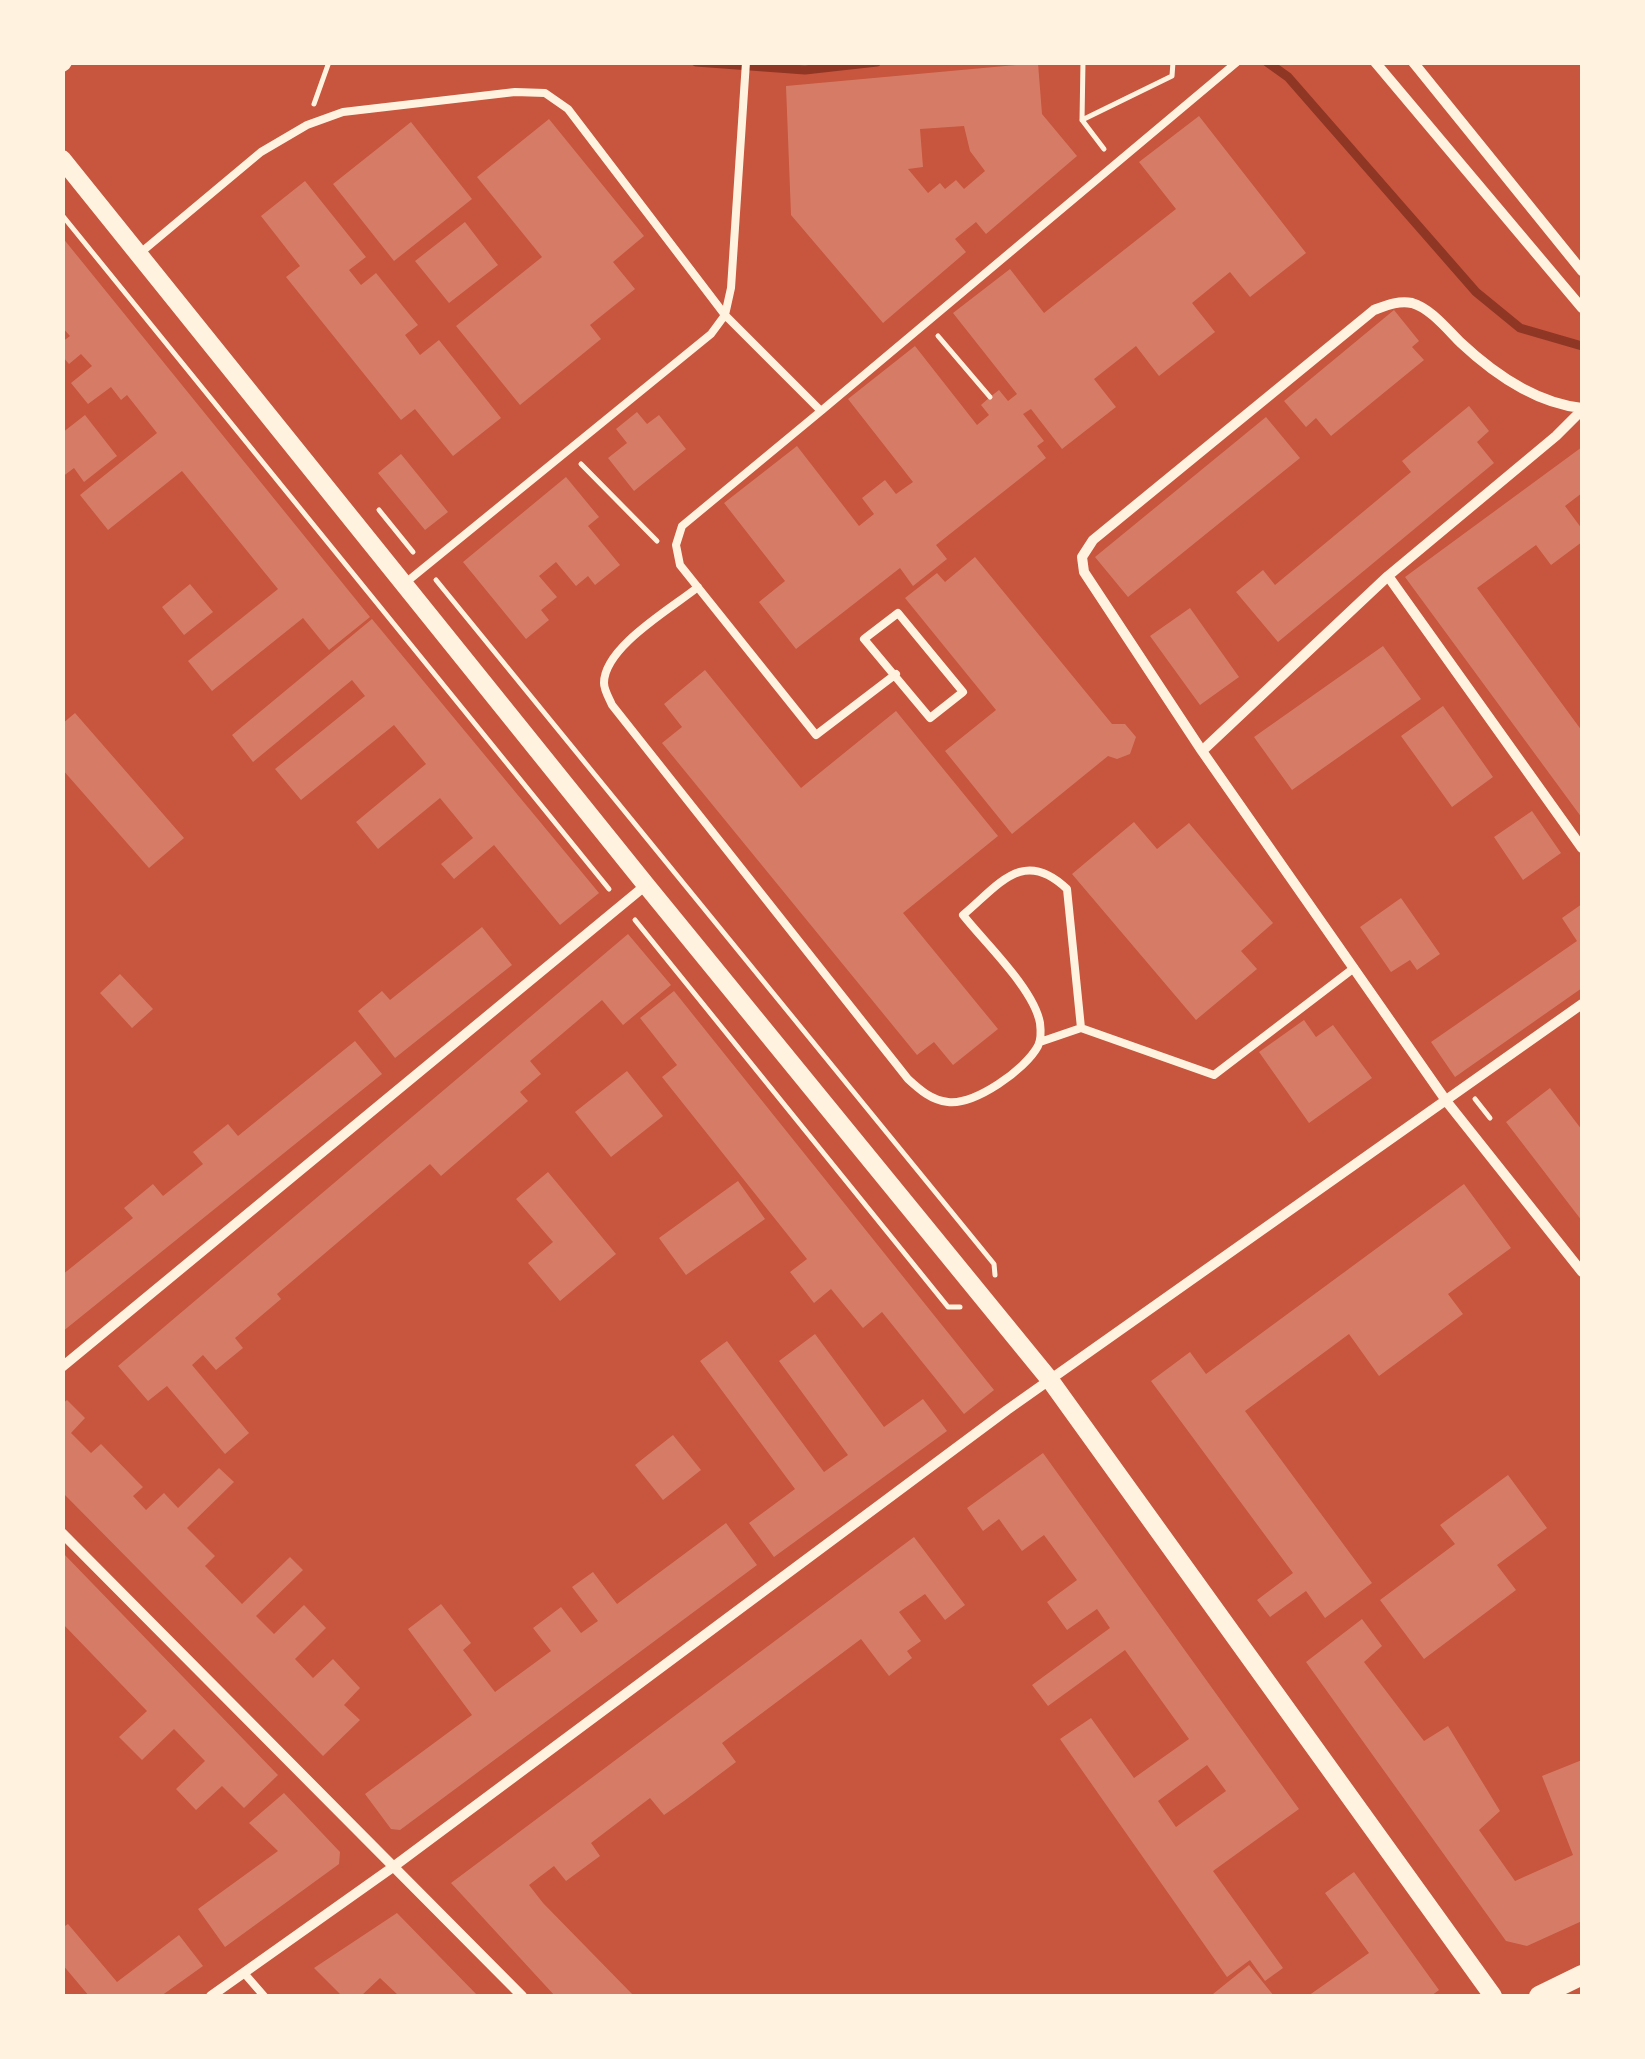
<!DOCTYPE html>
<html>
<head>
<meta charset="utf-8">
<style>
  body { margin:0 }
  #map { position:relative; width:1645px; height:2059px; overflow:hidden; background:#c8553d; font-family:Figtree,sans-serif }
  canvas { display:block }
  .frame { position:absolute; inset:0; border:65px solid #fff3e0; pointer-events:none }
</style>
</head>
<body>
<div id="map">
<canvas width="1645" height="2059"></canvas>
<div class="frame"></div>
</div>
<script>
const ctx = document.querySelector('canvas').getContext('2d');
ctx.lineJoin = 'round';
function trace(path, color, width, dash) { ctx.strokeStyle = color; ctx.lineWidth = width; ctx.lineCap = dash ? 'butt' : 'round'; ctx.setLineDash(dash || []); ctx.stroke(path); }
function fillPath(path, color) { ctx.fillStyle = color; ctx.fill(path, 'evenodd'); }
trace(new Path2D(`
  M 696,62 L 805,70 L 877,62
  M 1267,62 L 1288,77 L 1476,292 L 1520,328 L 1582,346`), '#8f3625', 9);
fillPath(new Path2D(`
  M 1038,63 L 1042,114 L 1077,156 L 986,234 L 976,222 L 955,239 L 966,252 L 883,323 L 791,215 L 786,86 ZM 964,126 L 970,151 L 985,171 L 964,189 L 956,180 L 945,189 L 940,183 L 928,193 L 908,169 L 923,167 L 920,129 Z
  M 1199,116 L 1306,253 L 1250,297 L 1230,272 L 1192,303 L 1215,332 L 1159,376 L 1136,346 L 1094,379 L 1116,407 L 1062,449 L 1031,409 L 1023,414 L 1044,441 L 1037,446 L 1046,458 L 936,545 L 947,559 L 913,586 L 900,568 L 796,649 L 759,602 L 785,581 L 724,503 L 797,446 L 859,526 L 874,514 L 862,498 L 885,480 L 896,494 L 913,482 L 848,399 L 915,346 L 977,425 L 989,415 L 981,405 L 990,397 L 999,390 L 1008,401 L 1017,394 L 953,313 L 1010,269 L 1044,313 L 1176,209 L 1139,162 Z
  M 549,119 L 644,236 L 613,262 L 635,289 L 590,325 L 601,339 L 520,405 L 456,326 L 542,257 L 477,177 Z
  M 411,122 L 472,199 L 394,261 L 333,184 Z
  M 305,181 L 366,257 L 349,270 L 361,285 L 376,273 L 418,325 L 405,335 L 420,355 L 439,340 L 501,418 L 453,456 L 415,409 L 401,420 L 286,277 L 300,266 L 261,216 Z
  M 465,222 L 498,265 L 449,303 L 415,261 Z
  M 62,237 L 370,617 L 329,650 L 303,618 L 212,691 L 188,661 L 278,589 L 182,471 L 108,530 L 80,495 L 157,433 L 127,395 L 121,400 L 111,387 L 88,404 L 71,383 L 92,366 L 81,354 L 69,364 L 62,356 L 62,342 L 70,336 L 62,327 Z
  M 1394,310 L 1419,341 L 1412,347 L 1424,360 L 1331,436 L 1316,418 L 1306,427 L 1284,401 Z
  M 1469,406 L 1489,431 L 1477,442 L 1494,463 L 1278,642 L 1236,592 L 1263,570 L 1275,585 L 1411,472 L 1402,461 Z
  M 637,412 L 647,424 L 659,415 L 686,449 L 634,491 L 608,458 L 627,443 L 616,429 Z
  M 85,415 L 117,456 L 84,482 L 74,468 L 62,477 L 62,433 Z
  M 1266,417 L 1300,458 L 1128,597 L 1095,557 Z
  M 1582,447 L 1582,493 L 1565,506 L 1582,529 L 1582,542 L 1551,565 L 1536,545 L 1477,588 L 1582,731 L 1582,818 L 1405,577 Z
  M 401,454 L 448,512 L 425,530 L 378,473 Z
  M 566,477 L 599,517 L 588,526 L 620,565 L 595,585 L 588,576 L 576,586 L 556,562 L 539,576 L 557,597 L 541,610 L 549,620 L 526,639 L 463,562 Z
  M 975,557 L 1112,724 L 1125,724 L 1136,737 L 1130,754 L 1117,759 L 1108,756 L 1012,834 L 945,751 L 996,710 L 905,598 L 937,573 L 945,582 Z
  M 190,584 L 213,612 L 184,635 L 162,607 Z
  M 1190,608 L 1239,677 L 1200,705 L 1150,636 Z
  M 372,619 L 599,893 L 560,925 L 494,845 L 454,879 L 441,864 L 473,838 L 440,798 L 378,849 L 356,822 L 426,764 L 394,725 L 301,800 L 275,769 L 365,696 L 352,680 L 253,762 L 232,735 Z
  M 1383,646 L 1421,699 L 1292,790 L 1254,737 Z
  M 705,670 L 801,788 L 896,711 L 998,836 L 903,913 L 998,1029 L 953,1065 L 934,1042 L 917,1055 L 662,743 L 682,727 L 664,704 Z
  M 1443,706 L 1493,777 L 1452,807 L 1401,736 Z
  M 75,713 L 184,838 L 149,868 L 62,769 L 62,724 Z
  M 1532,811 L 1561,853 L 1523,880 L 1494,837 Z
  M 1134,822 L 1157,849 L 1189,823 L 1273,923 L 1241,951 L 1257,969 L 1196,1020 L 1072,874 Z
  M 1401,898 L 1440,954 L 1417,970 L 1410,960 L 1391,972 L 1360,927 Z
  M 1582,904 L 1582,988 L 1455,1077 L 1431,1042 L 1577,941 L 1562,918 Z
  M 482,927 L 512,965 L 395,1058 L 358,1011 L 382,991 L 390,1000 Z
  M 628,934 L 671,985 L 623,1025 L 602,1000 L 530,1061 L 541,1074 L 520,1092 L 528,1101 L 441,1176 L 430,1164 L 277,1294 L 281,1299 L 235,1338 L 243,1348 L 216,1370 L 203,1355 L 192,1365 L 249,1433 L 225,1454 L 167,1386 L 148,1401 L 118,1366 Z
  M 120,974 L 153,1009 L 132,1028 L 100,993 Z
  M 674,991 L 994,1390 L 964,1414 L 882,1312 L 863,1328 L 831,1289 L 814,1303 L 790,1272 L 807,1259 L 662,1077 L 677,1065 L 640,1018 Z
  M 1304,1020 L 1316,1037 L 1333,1025 L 1372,1078 L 1309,1123 L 1259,1052 Z
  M 355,1041 L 382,1074 L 62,1332 L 62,1275 L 133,1218 L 124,1208 L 153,1184 L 163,1196 L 203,1164 L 193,1152 L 228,1124 L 238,1136 Z
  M 627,1071 L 663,1116 L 611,1157 L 575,1112 Z
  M 1550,1088 L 1582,1130 L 1582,1221 L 1506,1122 Z
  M 548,1172 L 616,1254 L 560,1301 L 528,1263 L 553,1242 L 516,1199 Z
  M 738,1181 L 765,1219 L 686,1275 L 659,1238 Z
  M 1464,1184 L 1511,1248 L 1448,1294 L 1463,1314 L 1379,1376 L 1349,1334 L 1245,1411 L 1372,1583 L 1325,1618 L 1306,1591 L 1270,1617 L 1257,1600 L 1293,1573 L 1151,1381 L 1190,1352 L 1206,1374 Z
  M 815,1334 L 884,1427 L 923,1399 L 947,1431 L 774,1557 L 749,1523 L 795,1489 L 700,1361 L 727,1341 L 824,1472 L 848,1455 L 779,1361 Z
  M 67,1400 L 85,1418 L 71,1433 L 91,1453 L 101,1444 L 134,1478 L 143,1487 L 133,1496 L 146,1510 L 164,1493 L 178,1508 L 219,1468 L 234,1482 L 187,1528 L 215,1556 L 205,1566 L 242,1604 L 290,1557 L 303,1570 L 256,1616 L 274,1634 L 304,1605 L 326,1628 L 295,1659 L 313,1678 L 333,1659 L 360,1688 L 344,1705 L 360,1720 L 323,1756 L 62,1492 L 62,1404 Z
  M 673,1435 L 701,1470 L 663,1500 L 635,1465 Z
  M 1043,1453 L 1299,1809 L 1213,1871 L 1283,1968 L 1265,1981 L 1250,1960 L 1227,1977 L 1060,1739 L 1091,1718 L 1134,1778 L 1189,1739 L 1125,1650 L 1048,1706 L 1032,1685 L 1110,1628 L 1097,1609 L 1067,1630 L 1047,1602 L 1077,1580 L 1044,1535 L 1022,1551 L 999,1519 L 983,1531 L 967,1508 ZM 1207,1765 L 1226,1791 L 1176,1827 L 1158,1801 Z
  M 1508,1475 L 1547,1528 L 1497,1565 L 1516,1590 L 1424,1659 L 1380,1600 L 1455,1544 L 1440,1525 Z
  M 726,1523 L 757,1565 L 400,1830 L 391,1829 L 365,1794 L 472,1715 L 408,1629 L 441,1604 L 471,1643 L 463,1650 L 495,1692 L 551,1651 L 533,1628 L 561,1607 L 581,1633 L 598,1621 L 572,1587 L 593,1572 L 617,1604 Z
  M 914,1537 L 965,1605 L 945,1620 L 925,1594 L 899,1612 L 921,1641 L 907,1651 L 912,1658 L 889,1676 L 861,1639 L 722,1743 L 736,1762 L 684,1801 L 664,1815 L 650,1798 L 591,1843 L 600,1856 L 566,1881 L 554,1866 L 529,1885 L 543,1903 L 634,1996 L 555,1996 L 451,1883 Z
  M 62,1552 L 278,1775 L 244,1808 L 222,1786 L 196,1810 L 176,1789 L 205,1761 L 174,1729 L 142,1760 L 119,1737 L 147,1711 L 62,1623 Z
  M 1362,1619 L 1382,1646 L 1364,1662 L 1424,1741 L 1448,1726 L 1500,1811 L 1479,1830 L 1515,1881 L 1573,1855 L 1542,1776 L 1582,1760 L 1582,1921 L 1527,1946 L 1506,1941 L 1306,1662 Z
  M 284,1793 L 340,1852 L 339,1864 L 225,1947 L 198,1909 L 278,1851 L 249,1823 Z
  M 1354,1872 L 1439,1990 L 1431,1996 L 1308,1996 L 1369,1953 L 1325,1893 Z
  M 397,1913 L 478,1996 L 399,1996 L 380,1978 L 361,1996 L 342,1996 L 314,1968 Z
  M 68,1924 L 117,1982 L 179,1935 L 203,1966 L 161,1996 L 89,1996 L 62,1964 L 62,1928 Z
  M 1249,1965 L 1274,1996 L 1215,1996 L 1213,1994 Z`), '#d67c66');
trace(new Path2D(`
  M 1083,62 L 1082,120 L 1172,76 L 1173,62
  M 314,104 L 329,62
  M 1082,120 L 1104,149
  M 62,215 L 609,889
  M 938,336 L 990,397
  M 581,464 L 657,541
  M 379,510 L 413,552
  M 436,580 L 994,1264 L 995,1275
  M 635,920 L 948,1307 L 960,1307
  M 1475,1099 L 1490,1118`), '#fff3e0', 5);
trace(new Path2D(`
  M 139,254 L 261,152 L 307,125 L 343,112 L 515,92 L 545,93 L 568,109 L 725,315 L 821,411 L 1237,62
  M 821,411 L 682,526 L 676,545 L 680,565 L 816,735 L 896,674
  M 404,584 L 711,334 L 725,315 L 731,288 L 746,62
  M 698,587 C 672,608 604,647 604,683 C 604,690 609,698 612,705 L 908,1079 C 920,1090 931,1100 948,1102 C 975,1105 1025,1070 1038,1046 C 1041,1040 1041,1031 1040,1023 C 1034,989 985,943 963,915 C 999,885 1023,847 1067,889 L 1081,1028
  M 898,613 L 963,692 L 930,718 L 864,639 Z
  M 1040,1042 L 1081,1028 L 1214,1075 L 1354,968
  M 244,1973 L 264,1996`), '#fff3e0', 8);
trace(new Path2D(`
  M 1375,62 L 1582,308
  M 1413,62 L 1582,271
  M 1582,408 C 1535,403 1494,374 1460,342 C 1447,329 1430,308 1412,303 C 1398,300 1385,306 1374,310 L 1093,540 L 1082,557 L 1084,572 L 1202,751 L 1447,1102 L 1582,1272
  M 1388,576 L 1582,848
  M 1202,751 L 1388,576 L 1556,436 L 1582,410
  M 62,1367 L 646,885
  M 62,1533 L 522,1996
  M 211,1996 L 393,1867 L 1007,1410 L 1582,1004`), '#fff3e0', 10);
trace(new Path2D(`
  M 62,63 L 63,62
  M 62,159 L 646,885 L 1050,1380 L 1493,1996`), '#fff3e0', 18);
trace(new Path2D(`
  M 1539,1996 L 1582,1975`), '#fff3e0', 20);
</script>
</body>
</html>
